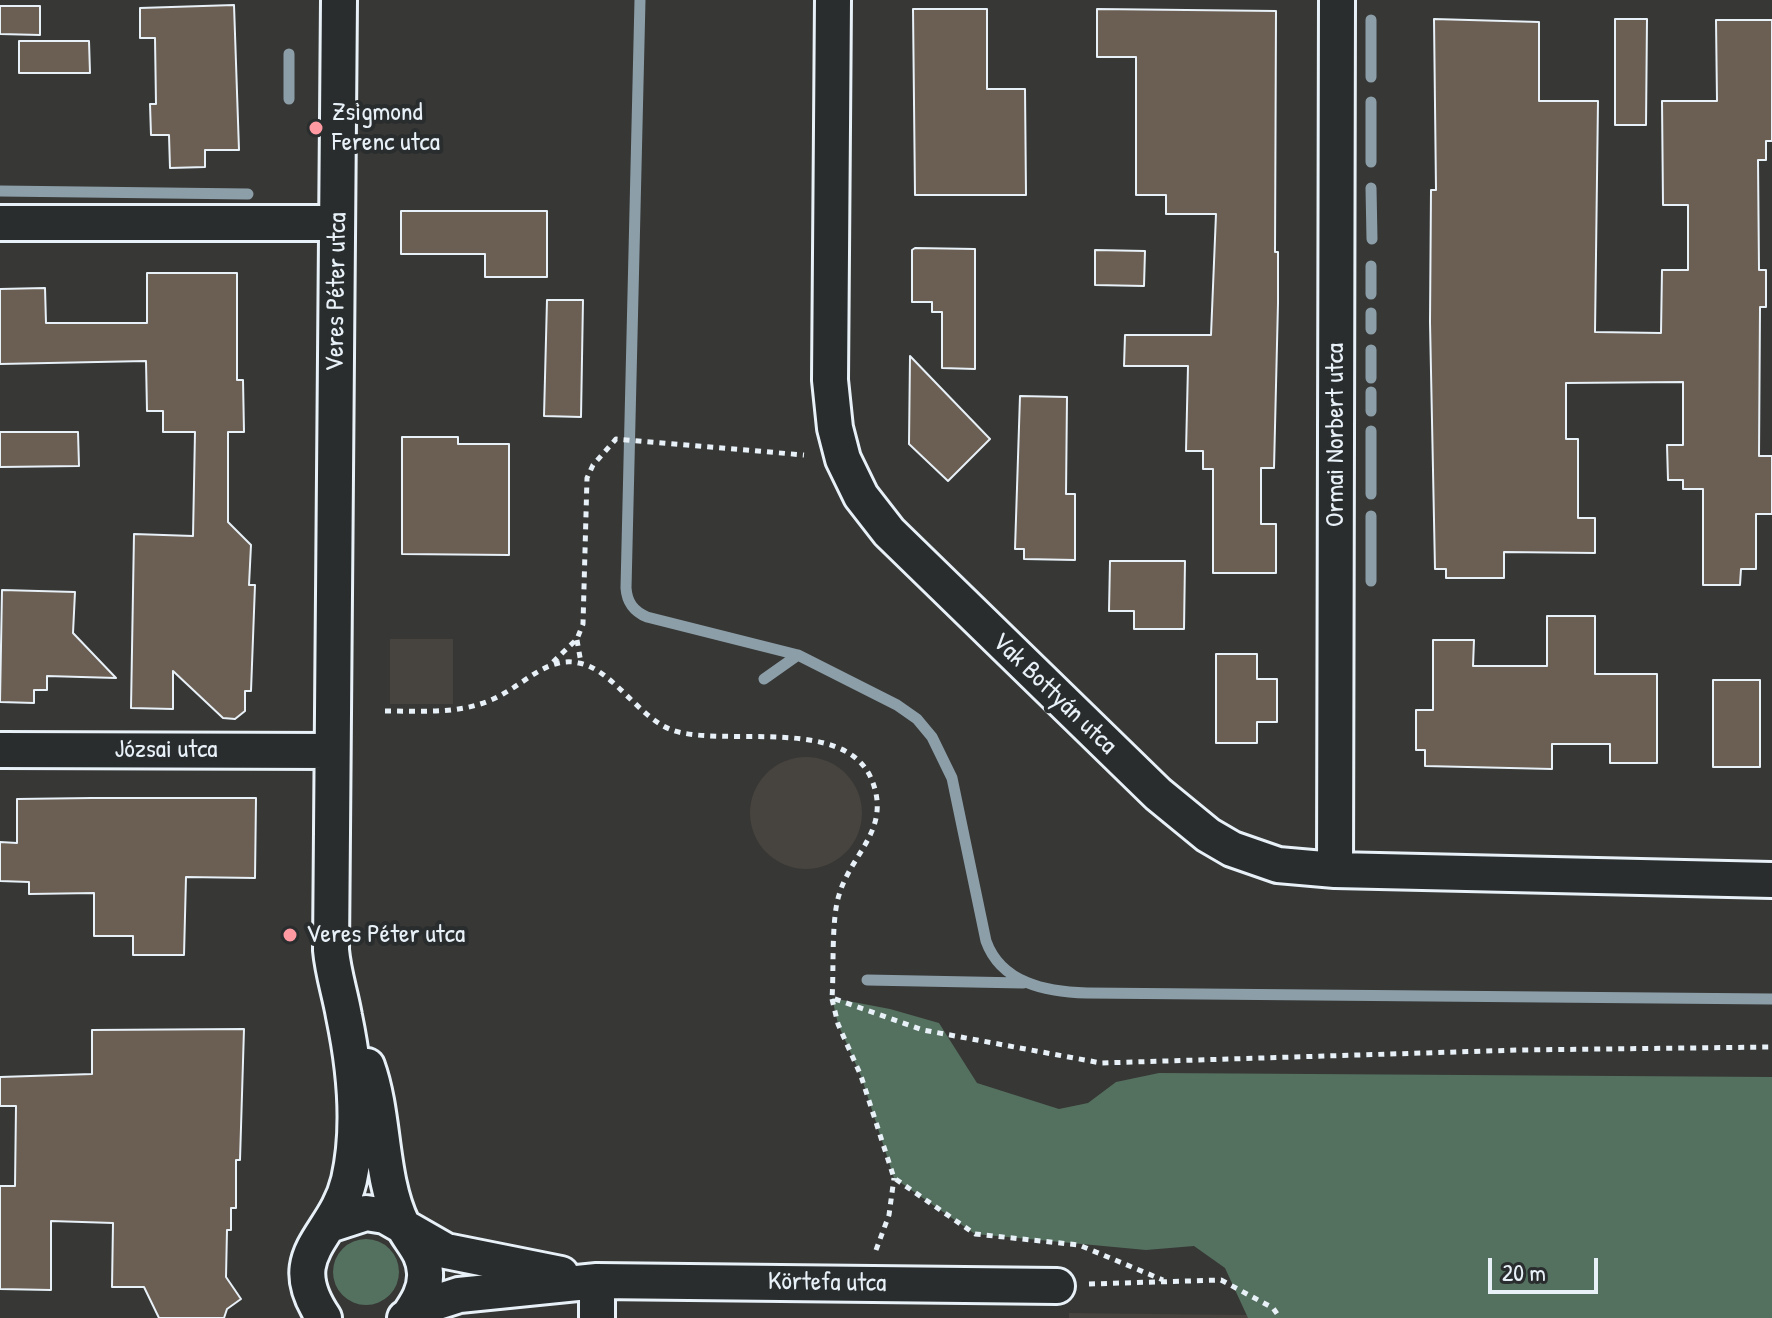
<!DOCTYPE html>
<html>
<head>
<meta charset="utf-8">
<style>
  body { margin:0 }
  #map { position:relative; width:1772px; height:1318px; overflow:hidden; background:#373735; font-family:"Patrick Hand",sans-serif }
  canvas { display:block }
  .scale { position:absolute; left:1488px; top:1258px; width:110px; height:36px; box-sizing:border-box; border:4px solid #e8f1f8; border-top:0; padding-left:10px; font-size:24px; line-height:28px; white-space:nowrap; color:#e8f1f8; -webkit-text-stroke:6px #2a2d2e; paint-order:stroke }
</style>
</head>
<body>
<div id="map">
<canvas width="1772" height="1318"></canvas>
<div class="scale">20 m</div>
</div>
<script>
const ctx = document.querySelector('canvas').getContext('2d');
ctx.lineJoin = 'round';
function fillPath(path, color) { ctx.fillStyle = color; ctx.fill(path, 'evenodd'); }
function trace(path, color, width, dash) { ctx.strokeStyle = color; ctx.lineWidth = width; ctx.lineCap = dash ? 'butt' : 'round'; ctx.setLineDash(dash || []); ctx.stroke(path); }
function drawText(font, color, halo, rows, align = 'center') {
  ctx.font = font + ' "Patrick Hand",sans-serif'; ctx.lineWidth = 8; ctx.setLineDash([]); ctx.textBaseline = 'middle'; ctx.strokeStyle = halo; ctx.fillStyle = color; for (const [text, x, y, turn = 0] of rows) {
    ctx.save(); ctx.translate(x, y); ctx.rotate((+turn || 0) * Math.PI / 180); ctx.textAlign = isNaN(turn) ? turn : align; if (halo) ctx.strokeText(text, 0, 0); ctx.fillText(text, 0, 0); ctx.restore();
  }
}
fillPath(new Path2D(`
  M 390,639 L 453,639 L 453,704 L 390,704 Z
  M750 813a56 56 0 1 1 112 0a56 56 0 1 1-112 0Z
  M 1069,1313 L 1248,1315 L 1248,1318 L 1069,1318 Z`), '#47433e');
fillPath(new Path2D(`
  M 832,998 L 890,1009 L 939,1023 L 977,1083 L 1059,1109 L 1088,1103 L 1116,1082 L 1159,1073 L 1772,1077 L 1772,1318 L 1248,1318 L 1225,1268 L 1194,1246 L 1146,1250 L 975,1234 L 894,1178 L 861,1076 L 838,1024 Z
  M333 1272a33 33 0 1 1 66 0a33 33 0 1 1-66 0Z`), '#54705f');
trace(new Path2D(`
  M 640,0 L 626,588 C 627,602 633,611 647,617 L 798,655 L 897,705 L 917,719 L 932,737 L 952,778 L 986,941 C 1001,983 1046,992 1087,993 L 1772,999
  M 1371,20 L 1371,77
  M 289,54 L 289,99
  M 1371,102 L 1371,162
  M 1371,188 L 1372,239
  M 0,191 L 248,194
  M 1371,266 L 1371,294
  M 1371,313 L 1371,329
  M 1371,350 L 1371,378
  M 1371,411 L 1371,392
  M 1371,431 L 1371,494
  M 1371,516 L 1371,581
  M 764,679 L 798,655
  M 867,980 L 1023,983`), '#8c9ea8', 11);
const building = new Path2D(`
  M 234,5 L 239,150 L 205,150 L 205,167 L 170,168 L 169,135 L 151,135 L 150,104 L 156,104 L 155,38 L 140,38 L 140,8 Z
  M 0,6 L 40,6 L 40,35 L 0,34 Z
  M 913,9 L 987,9 L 987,89 L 1025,89 L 1026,195 L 915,195 Z
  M 1097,9 L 1276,11 L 1275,252 L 1278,252 L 1278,303 L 1274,468 L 1261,468 L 1261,524 L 1276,524 L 1276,573 L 1213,573 L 1213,469 L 1203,469 L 1203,451 L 1186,451 L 1188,366 L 1124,366 L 1125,335 L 1211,335 L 1216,214 L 1166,214 L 1166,195 L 1136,195 L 1136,57 L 1097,57 Z
  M 1434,19 L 1539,22 L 1539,101 L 1598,101 L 1595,332 L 1661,333 L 1662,270 L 1688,270 L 1688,205 L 1663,205 L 1662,101 L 1717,101 L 1716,20 L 1772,20 L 1772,141 L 1766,141 L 1766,160 L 1758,160 L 1759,270 L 1766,270 L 1766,307 L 1760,307 L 1759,456 L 1772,456 L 1772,514 L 1756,514 L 1756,569 L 1741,569 L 1740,585 L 1703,585 L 1703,489 L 1683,489 L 1683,480 L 1668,480 L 1667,445 L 1683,445 L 1683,382 L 1566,383 L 1566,439 L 1578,439 L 1578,518 L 1595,518 L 1595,553 L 1504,552 L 1504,578 L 1446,578 L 1446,569 L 1435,569 L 1430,322 L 1431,190 L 1436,190 Z
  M 1615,19 L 1647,19 L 1646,125 L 1615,125 Z
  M 19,41 L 89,41 L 90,73 L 19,73 Z
  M 401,211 L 547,211 L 547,277 L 485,277 L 485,254 L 401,254 Z
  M 915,248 L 975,249 L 975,369 L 942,368 L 942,312 L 932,312 L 932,302 L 912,302 L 912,250 Z
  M 1095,250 L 1145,251 L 1144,286 L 1095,285 Z
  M 147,273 L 237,273 L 237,380 L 243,380 L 244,432 L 228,432 L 228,522 L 251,545 L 249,585 L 255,585 L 251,691 L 245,691 L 245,711 L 235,719 L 223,718 L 173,671 L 173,709 L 131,708 L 134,534 L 193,536 L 195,432 L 163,432 L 163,411 L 147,411 L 146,361 L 0,364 L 0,289 L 45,288 L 46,323 L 147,323 Z
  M 547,300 L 583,300 L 581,417 L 544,416 Z
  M 910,356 L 990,439 L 948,481 L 909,444 Z
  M 1020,396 L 1067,397 L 1066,494 L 1075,494 L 1075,560 L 1024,559 L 1024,549 L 1015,549 Z
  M 0,432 L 78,432 L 79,466 L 0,467 Z
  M 402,437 L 458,437 L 458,444 L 509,444 L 509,555 L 402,554 Z
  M 1110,561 L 1185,561 L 1184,629 L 1134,629 L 1134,611 L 1109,611 Z
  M 2,590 L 75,592 L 73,633 L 116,678 L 47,676 L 47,690 L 34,690 L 34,703 L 0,702 Z
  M 1547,616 L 1595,616 L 1595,674 L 1657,674 L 1657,763 L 1610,763 L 1610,744 L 1552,744 L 1552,769 L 1425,766 L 1425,750 L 1416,750 L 1416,710 L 1433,710 L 1433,640 L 1474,640 L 1473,666 L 1547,666 Z
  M 1216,654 L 1257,654 L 1257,679 L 1277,679 L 1277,722 L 1257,722 L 1257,743 L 1216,743 Z
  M 1713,680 L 1760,680 L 1760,767 L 1713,767 Z
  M 92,798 L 256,798 L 255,878 L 186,877 L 184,955 L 133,955 L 133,936 L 94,936 L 94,893 L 29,894 L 29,882 L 0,881 L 0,842 L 17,843 L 17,799 Z
  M 244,1029 L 240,1160 L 236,1160 L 236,1208 L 231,1208 L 231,1230 L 227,1230 L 226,1277 L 241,1299 L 227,1309 L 224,1318 L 159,1318 L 144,1287 L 112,1287 L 113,1223 L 51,1221 L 51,1290 L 0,1289 L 0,1186 L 15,1186 L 16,1106 L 0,1106 L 0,1077 L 92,1074 L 92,1030 Z`);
fillPath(building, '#6b5e52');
trace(building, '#e8f1f8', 2);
const street = new Path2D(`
  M 833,0 L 830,380 L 835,428 L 843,459 L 861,496 L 889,532 L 1158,794 L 1208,835 L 1232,849 L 1278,865 L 1335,870 L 1772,880
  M 0,223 L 337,223
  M 0,750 L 332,751
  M 1335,870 L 1337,0
  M 367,1066 C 385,1116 379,1176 402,1224 C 411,1242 424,1251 425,1273 C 426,1290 417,1304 407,1318
  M 329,1225 L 366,1213 L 385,1216 L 446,1251 L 561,1274
  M 324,1318 C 280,1253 335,1239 349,1180 C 361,1127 355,1069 344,1016 C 340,993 333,973 331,950 L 339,0
  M 405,1318 L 425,1306 L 459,1295 L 597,1281 L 1057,1286
  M 597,1318 L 597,1281`);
trace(street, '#e8f1f8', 40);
trace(new Path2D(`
  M 577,640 L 581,663
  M 553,662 L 577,639 L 583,624 L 587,478 L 593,465 L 616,439 L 804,455
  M 385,711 C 426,711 467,715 503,694 C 527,681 550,656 579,663 C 612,669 639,718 672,730 C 721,748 843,715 871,778 C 893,829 851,853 839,895 C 831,920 834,971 832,998 L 923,1030 L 1101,1063 L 1519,1050 L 1772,1047
  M 832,999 L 838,1024 L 861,1076 L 894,1178 L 975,1234 L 1079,1245 L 1163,1280
  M 876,1250 L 889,1215 L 894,1178
  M 1089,1284 L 1221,1280 L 1273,1308 L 1280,1318`), '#e8f1f8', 5, [6, 6]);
trace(street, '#2a2d2e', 34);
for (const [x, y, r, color] of [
  [316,128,8,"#ff9aa2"],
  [290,935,8,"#ff9aa2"]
]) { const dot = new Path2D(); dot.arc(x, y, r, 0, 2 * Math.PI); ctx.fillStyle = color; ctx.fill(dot); trace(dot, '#2a2d2e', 3); }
drawText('26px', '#e8f1f8', '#2a2d2e', [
  ["Zsigmond",332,113],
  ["Ferenc utca",332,143],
  ["Veres Péter utca",306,935]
], 'left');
drawText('26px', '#e8f1f8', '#2a2d2e', [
  ["Veres Péter utca",337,292,-89],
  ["Ormai Norbert utca",1336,435,-90],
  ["Vak Bottyán utca",1054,694,44],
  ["Józsai utca",166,750],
  ["Körtefa utca",827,1283,1]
]);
</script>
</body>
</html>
